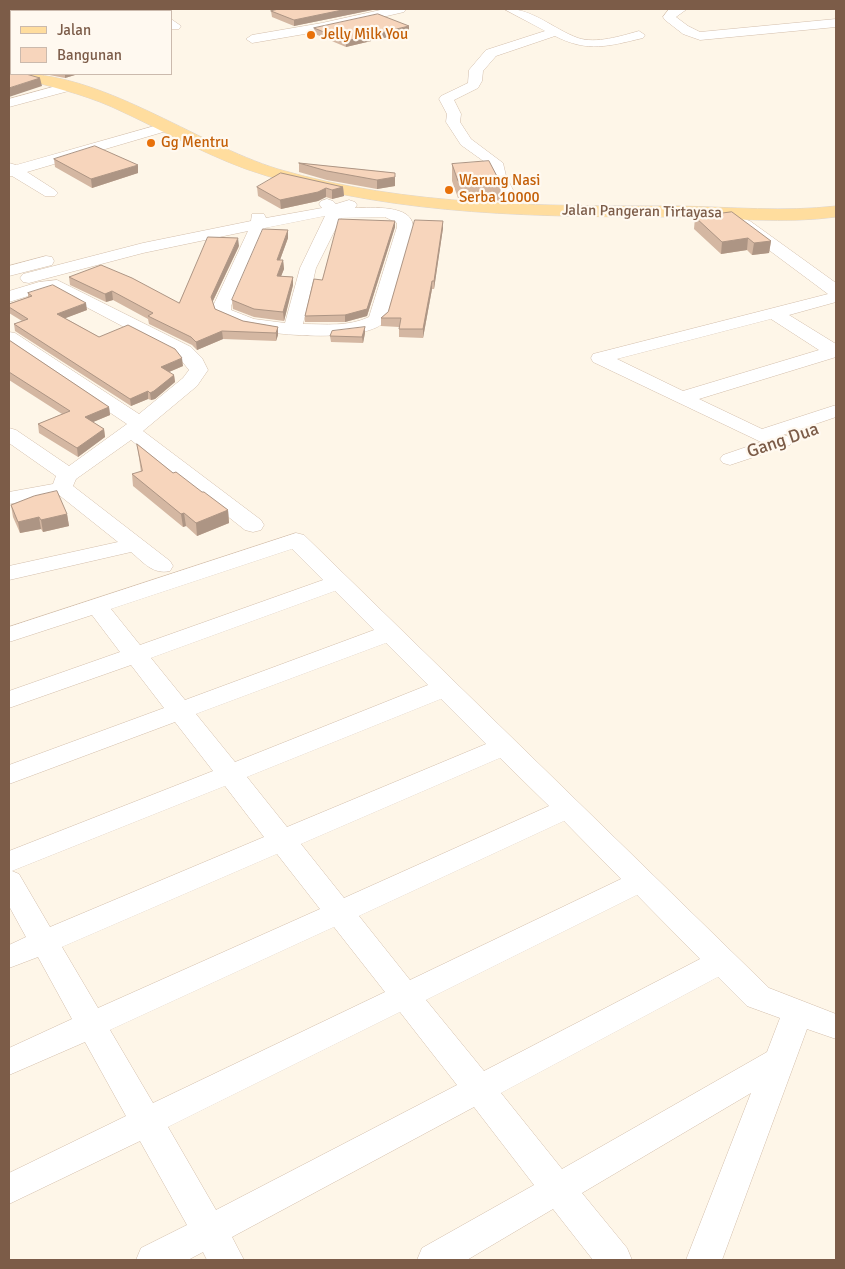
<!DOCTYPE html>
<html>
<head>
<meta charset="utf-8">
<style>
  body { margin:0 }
  #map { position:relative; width:845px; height:1269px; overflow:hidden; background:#fef6e8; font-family:Signika,sans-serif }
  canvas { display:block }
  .frame { position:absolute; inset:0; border:10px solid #7c5c48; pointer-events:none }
  .legend { position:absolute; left:10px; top:10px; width:162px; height:65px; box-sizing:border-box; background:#fff9f0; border:1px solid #cbbaad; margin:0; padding:6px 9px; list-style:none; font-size:15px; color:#7c5c48 }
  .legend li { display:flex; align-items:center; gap:10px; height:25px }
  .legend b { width:25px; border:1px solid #cbbaad }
</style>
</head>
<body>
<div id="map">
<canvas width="845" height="1269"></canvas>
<div class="frame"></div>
<ul class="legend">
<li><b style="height:6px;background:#ffdd9e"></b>Jalan</li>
<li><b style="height:14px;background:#f7d5bc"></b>Bangunan</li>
</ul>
</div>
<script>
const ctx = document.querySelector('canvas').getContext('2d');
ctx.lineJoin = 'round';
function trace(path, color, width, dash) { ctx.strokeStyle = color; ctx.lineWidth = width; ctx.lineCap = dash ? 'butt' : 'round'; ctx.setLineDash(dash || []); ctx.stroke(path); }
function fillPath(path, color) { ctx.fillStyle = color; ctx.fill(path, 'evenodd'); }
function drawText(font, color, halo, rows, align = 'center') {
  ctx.font = font + ' Signika,sans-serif'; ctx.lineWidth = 4.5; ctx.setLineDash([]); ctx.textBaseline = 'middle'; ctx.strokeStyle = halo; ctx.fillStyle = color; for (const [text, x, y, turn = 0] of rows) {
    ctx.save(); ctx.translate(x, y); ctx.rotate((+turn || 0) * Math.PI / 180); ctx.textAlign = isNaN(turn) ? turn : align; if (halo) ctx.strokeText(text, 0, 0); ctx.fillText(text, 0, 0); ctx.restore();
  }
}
const minor = new Path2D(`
  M 141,9 L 155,9 L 157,11 L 143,11 Z
  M 385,9 L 406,9 L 404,12 L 322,31 L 252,43 L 246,39 L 252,35 L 322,23 Z
  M 504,9 C 531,7 553,29 578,38 C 596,44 621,36 639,31 L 645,35 L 643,38 C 609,46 588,53 555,36 L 496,56 L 483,71 L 482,81 L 478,88 L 454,100 L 461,114 L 460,122 L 471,139 L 503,163 L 506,176 L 523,210 L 521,213 L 509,213 L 507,210 L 490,176 L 489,165 L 461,145 L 446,122 L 447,114 L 439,99 L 441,96 L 468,83 L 469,70 L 486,50 L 545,31 Z
  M 669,9 L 687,9 L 676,17 L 688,26 L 700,32 L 836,19 L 836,27 L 700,40 L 683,34 L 665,20 L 663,17 Z
  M 171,19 L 181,26 L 179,29 L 171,29 Z
  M 71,82 L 76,83 L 78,86 L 76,89 L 9,107 L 9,99 Z
  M 165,123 L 170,124 L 172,127 L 170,130 L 27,172 L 55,190 L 58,193 L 55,196 L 45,196 L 12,176 L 9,176 L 9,163 L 16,165 Z
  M 327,199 L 333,201 L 336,204 L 349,200 L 355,202 L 357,205 L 355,208 C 371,208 413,204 413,227 L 386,320 C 369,344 275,335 249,329 C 237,326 227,322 217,317 L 213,306 L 248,231 L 143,253 L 29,283 L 23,282 L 20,278 L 23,274 L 143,243 L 251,221 L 252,214 L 264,214 L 266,218 L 322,208 L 319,204 L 321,201 ZM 325,216 L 300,268 L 285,323 L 254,319 L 231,310 L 231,306 L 265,228 ZM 385,217 L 397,223 L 397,227 L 369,317 C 348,327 326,324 303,324 L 316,268 L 341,218 Z
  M 744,219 L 750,221 L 836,283 L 836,302 L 789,315 L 836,344 L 836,357 L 699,399 L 762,429 L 836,405 L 836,417 L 783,435 L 790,437 L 793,441 L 790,445 L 730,465 L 723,463 L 720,459 L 723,455 L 761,442 L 593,362 L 591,358 L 593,354 L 828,294 L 738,227 L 736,224 L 738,221 ZM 771,319 L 819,350 L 683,391 L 617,359 Z
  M 46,256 L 52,257 L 54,261 L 52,265 L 9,276 L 9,266 Z
  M 57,280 L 191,347 L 202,358 L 208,370 L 197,386 L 143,431 L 261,520 L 264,525 L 261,530 L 253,532 L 245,530 L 131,440 L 76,479 L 73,486 L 170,561 L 173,566 L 170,571 C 153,575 143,562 131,552 L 9,580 L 9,566 L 118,542 L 59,495 L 9,504 L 9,492 L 53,484 L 56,476 L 9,443 L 9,428 L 16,430 L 69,466 L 127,424 L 9,345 L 9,332 L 15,333 L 139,414 L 183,378 L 189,370 L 177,355 L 54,290 L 41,292 L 9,302 L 9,291 L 39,282 Z
  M 296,533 L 304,535 L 769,988 L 836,1014 L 836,1039 L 807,1029 L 722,1260 L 686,1260 L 751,1093 L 582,1193 L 627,1248 L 632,1260 L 593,1260 L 553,1209 L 467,1260 L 417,1260 L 422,1248 L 534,1185 L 474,1107 L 232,1237 L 244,1260 L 207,1260 L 203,1252 L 188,1260 L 136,1260 L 141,1248 L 187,1225 L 140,1141 L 9,1204 L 9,1173 L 126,1116 L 85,1042 L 9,1075 L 9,1048 L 72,1019 L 38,957 L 9,968 L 9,945 L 26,937 L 9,906 L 9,851 L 213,771 L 175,722 L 9,784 L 9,765 L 164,708 L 131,665 L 9,708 L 9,691 L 120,652 L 92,615 L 9,642 L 9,627 ZM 292,549 L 323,580 L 140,645 L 111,609 ZM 335,591 L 374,630 L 185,700 L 151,658 ZM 386,643 L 428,685 L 235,762 L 196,714 ZM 441,699 L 486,744 L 287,827 L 247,777 ZM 500,758 L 549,806 L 344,898 L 301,844 ZM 225,786 L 264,837 L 50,927 L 19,874 L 12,871 ZM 564,821 L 621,879 L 410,980 L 359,916 ZM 277,854 L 320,909 L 98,1008 L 62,947 ZM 637,895 L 700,959 L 484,1071 L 426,1000 ZM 334,927 L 385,992 L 153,1103 L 110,1030 ZM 718,977 L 747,1006 L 780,1018 L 767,1052 L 562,1169 L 501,1093 ZM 400,1012 L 457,1085 L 216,1210 L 168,1127 Z`);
const primary = new Path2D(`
  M 12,74 C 98,69 196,144 278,169 C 408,207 545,206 679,206 C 731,207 784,212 836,206 L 836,217 C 784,224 732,218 679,217 C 540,217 402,216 267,176 C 213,160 163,130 112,107 C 80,93 48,86 15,77 Z`);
trace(minor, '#d3beab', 1);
trace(primary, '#ddd5cf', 1);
fillPath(minor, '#fff');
fillPath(primary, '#ffdd9e');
fillPath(new Path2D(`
  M 19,9 L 68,9 L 71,11 L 23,11 Z
  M 377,9 L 294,26 L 272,17 L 271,11 Z
  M 314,28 L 409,32 L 346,47 L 315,34 Z
  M 44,74 L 75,74 L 75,75 L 65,78 Z
  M 54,159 L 138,173 L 92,188 L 55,167 Z
  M 299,163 L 395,173 L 395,186 L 377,189 L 327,180 L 299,172 Z
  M 452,164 L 501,184 L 500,201 L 458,198 L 452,181 Z
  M 257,187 L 343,187 L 344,196 L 332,199 L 326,197 L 318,201 L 281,209 L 258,196 Z
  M 695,217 L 771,241 L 769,253 L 752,255 L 747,250 L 721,254 L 694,229 Z
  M 395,221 L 395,227 L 367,316 L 345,322 L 305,322 L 305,316 L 322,280 Z
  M 443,221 L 443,228 L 434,289 L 432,289 L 423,338 L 399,337 L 399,327 L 381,326 L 381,318 L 388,312 Z
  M 288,230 L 288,238 L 280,260 L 283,260 L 284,269 L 281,276 L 293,277 L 293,285 L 284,321 L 254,317 L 233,309 L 232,300 Z
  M 239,246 L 212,303 L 215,309 L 243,321 L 278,327 L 278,335 L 276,341 L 223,339 L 197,350 L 192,345 L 149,324 L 148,319 L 113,300 L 106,302 L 70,285 L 69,277 L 179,303 Z
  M 28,293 L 87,310 L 65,318 L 99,337 L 183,366 L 169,372 L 174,375 L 175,382 L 155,399 L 151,400 L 148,399 L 131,406 L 15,331 L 14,324 L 22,321 L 9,313 L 9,304 L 28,297 Z
  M 365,333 L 363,343 L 331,342 L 330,336 Z
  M 9,340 L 109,407 L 110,415 L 93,422 L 104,429 L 105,437 L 78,457 L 39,433 L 38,424 L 62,414 L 9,380 Z
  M 137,444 L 173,473 L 228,510 L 229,523 L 197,536 L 186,526 L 183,527 L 133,486 L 132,474 L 141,472 Z
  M 11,505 L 67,514 L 69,526 L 43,532 L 41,529 L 20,533 L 13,517 Z`), '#d4b7a2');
fillPath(new Path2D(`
  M 347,9 L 377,9 L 294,26 L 294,20 Z
  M 409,26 L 409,32 L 346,47 L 346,41 Z
  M 65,74 L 75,74 L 75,75 L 65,78 Z
  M 40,78 L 42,86 L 9,97 L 9,88 Z
  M 138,165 L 138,173 L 92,188 L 91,179 Z
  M 395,177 L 395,186 L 377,189 L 377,180 Z
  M 343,187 L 344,196 L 332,199 L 332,190 Z
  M 326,188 L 326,197 L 318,201 L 281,209 L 280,200 Z
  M 395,221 L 395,227 L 367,316 L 345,322 L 345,315 Z
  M 443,221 L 443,228 L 434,289 L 434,281 Z
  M 288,230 L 288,238 L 277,268 L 277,260 Z
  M 238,238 L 239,246 L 211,305 L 211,297 Z
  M 748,238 L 747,250 L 721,254 L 722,242 Z
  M 771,241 L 769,253 L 752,255 L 754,243 Z
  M 283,260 L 284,269 L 278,284 L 277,276 Z
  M 293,277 L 293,285 L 284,321 L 283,312 Z
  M 432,281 L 432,289 L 423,338 L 423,329 Z
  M 112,291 L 113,300 L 106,302 L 105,294 Z
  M 86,303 L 87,310 L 58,321 L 57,314 Z
  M 278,327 L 278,335 L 276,341 L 276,333 Z
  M 365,327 L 365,333 L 363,343 L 362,337 Z
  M 222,331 L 223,339 L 197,350 L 196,342 Z
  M 182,358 L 183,366 L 162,375 L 161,367 Z
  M 174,375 L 175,382 L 155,399 L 151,400 L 150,393 Z
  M 148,391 L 148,399 L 131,406 L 130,399 Z
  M 109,407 L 110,415 L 86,425 L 85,417 Z
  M 104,429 L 105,437 L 78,457 L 77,448 Z
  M 228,510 L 229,523 L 197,536 L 196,523 Z
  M 184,513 L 186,526 L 183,527 L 181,514 Z
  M 67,514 L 69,526 L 43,532 L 41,520 Z
  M 39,517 L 41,529 L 20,533 L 18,522 Z`), '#ad9584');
const building = new Path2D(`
  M 29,9 L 68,9 L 71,11 L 32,11 Z
  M 279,9 L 347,9 L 294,20 L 271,11 Z
  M 378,14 L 409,26 L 346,41 L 314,28 Z
  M 9,17 L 11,18 L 11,64 L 9,66 L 11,68 L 11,74 L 26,74 L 40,78 L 9,88 Z
  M 95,146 L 138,165 L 91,179 L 54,159 Z
  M 489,161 L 501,184 L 458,181 L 452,164 Z
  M 299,163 L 395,173 L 395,177 L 377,180 L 327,171 Z
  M 281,173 L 343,187 L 332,190 L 326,188 L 318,192 L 280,200 L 257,187 Z
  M 732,212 L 771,241 L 754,243 L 748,238 L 722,242 L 695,217 Z
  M 339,219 L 395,221 L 367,309 L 345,315 L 305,316 L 314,279 L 322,280 Z
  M 415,220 L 443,221 L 434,281 L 432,281 L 423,329 L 399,329 L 401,318 L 381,318 L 388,312 Z
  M 263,229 L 288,230 L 277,260 L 283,260 L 277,276 L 293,277 L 283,312 L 254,309 L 232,300 Z
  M 208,237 L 238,238 L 211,297 L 215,309 L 243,321 L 278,327 L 276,333 L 222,331 L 196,342 L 191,337 L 148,316 L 153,313 L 112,291 L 105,294 L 69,277 L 101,265 L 132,278 L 179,303 Z
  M 53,285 L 86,303 L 57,314 L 99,337 L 128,325 L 175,349 L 182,358 L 161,367 L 174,375 L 154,391 L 150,393 L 148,391 L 130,399 L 14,324 L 28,319 L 9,307 L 9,304 L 32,296 L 28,293 Z
  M 365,327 L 362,337 L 330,336 L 332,331 Z
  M 9,340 L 109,407 L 85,417 L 104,429 L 77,448 L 38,424 L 70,411 L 9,372 Z
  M 137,444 L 173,473 L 176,472 L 202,492 L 204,492 L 228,510 L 196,523 L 184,513 L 181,514 L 132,474 L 142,471 Z
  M 57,491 L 67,514 L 41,520 L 39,517 L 18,522 L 11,505 L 34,496 Z`);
fillPath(building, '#f7d5bc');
trace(building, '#ad9584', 1);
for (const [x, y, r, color] of [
  [311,35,5,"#e8710a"],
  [151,143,5,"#e8710a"],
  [449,190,5,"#e8710a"]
]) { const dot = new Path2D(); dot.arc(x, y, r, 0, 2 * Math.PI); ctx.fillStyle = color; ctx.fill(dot); trace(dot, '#fff9f0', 2); }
drawText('15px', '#c56008', '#fff9f0', [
  ["Jelly Milk You",321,35],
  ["Gg Mentru",161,143],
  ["Warung Nasi",459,181],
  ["Serba 10000",459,198]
], 'left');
drawText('15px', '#7c5c48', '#fff9f0', [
  ["Jalan Pangeran Tirtayasa",642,212,1]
]);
drawText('18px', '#7c5c48', '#fff9f0', [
  ["Gang Dua",783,441,-19]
]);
</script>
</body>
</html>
